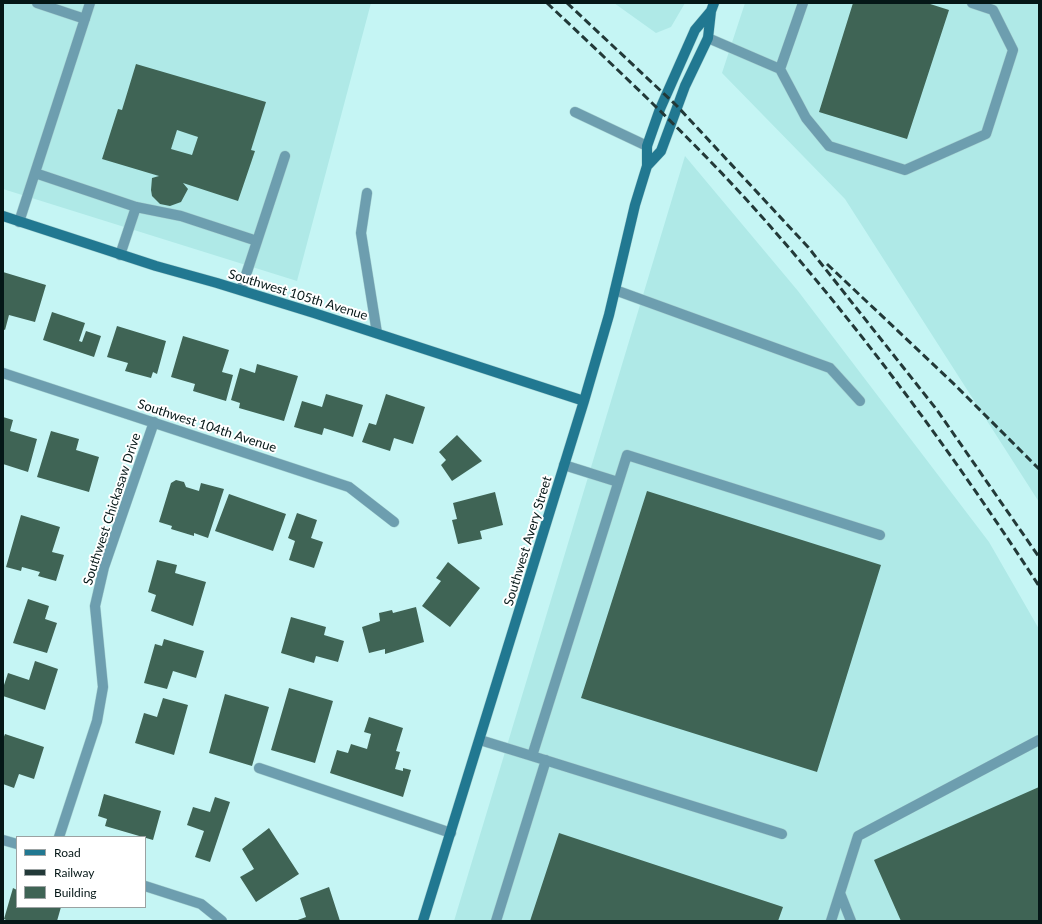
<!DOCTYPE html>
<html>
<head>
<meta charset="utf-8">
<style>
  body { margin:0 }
  #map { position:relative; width:1042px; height:924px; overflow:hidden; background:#c5f5f4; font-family:Lato,sans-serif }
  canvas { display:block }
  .frame { position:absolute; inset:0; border:4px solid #051717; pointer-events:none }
  .legend { position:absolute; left:16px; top:836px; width:130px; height:72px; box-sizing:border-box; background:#fff; border:1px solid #9ba2a2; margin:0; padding:5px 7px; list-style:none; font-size:12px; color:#051717 }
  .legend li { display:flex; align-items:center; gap:8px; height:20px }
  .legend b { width:20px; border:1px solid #9ba2a2 }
</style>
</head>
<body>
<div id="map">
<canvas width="1042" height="924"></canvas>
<div class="frame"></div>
<ul class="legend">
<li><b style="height:5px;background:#217891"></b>Road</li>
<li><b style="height:5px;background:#223938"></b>Railway</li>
<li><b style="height:11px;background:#3f6455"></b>Building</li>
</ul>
</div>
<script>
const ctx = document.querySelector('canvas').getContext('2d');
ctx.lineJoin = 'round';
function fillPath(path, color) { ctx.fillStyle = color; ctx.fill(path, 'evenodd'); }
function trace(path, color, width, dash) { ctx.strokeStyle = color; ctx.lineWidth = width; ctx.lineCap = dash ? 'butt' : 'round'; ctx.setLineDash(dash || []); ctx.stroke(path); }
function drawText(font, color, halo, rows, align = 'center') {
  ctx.font = font + ' Lato,sans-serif'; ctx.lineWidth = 4; ctx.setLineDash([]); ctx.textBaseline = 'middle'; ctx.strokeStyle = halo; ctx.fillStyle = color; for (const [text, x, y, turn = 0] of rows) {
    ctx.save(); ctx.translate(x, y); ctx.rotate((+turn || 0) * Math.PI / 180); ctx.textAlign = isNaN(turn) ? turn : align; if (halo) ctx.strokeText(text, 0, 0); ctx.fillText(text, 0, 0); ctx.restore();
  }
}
fillPath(new Path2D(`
  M 3,3 L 371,3 L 297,281 L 3,189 Z
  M 614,3 L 685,3 L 671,27 L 656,33 Z
  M 745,3 L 1039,3 L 1039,502 L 845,199 L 722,73 Z
  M 685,156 L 798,291 L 989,542 L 1039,629 L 1039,921 L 454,921 Z`), '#afe9e7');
fillPath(new Path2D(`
  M 853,3 L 927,3 L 949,10 L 907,139 L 819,112 Z
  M 136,64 L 266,102 L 251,150 L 255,151 L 238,201 L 183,183 L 188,189 L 181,202 L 170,206 L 160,204 L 152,196 L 151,190 L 152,178 L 159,176 L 102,159 L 118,109 L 122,110 ZM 177,130 L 198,137 L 192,155 L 171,149 Z
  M 3,272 L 46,285 L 35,322 L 9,315 L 5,330 L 3,329 Z
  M 52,312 L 85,323 L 79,341 L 82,342 L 86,331 L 101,336 L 94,357 L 43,340 Z
  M 117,326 L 166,341 L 157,374 L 153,372 L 151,378 L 125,371 L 128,363 L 107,357 Z
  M 183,336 L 229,350 L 222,372 L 233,375 L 226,401 L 193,391 L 195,384 L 171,377 Z
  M 257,364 L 298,376 L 284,421 L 239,408 L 240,403 L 231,400 L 240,368 L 255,373 Z
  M 326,394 L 363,405 L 353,437 L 324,428 L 322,435 L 294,427 L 302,401 L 322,407 Z
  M 386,394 L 425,407 L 413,444 L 394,438 L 390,451 L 362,442 L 369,423 L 376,425 Z
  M 3,417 L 13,420 L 10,431 L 37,439 L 28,472 L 3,464 Z
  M 51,431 L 79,439 L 76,450 L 99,457 L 89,492 L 37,477 Z
  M 457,435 L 482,461 L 452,481 L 441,465 L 446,460 L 439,452 Z
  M 176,480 L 184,482 L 186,487 L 199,491 L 201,483 L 224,489 L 208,538 L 194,533 L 194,536 L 171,529 L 172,526 L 159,522 L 171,483 Z
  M 647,491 L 881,565 L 817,772 L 581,698 Z
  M 495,492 L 503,525 L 480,531 L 482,539 L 458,544 L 452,520 L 457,519 L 453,503 Z
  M 229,494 L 286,514 L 273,551 L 215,531 Z
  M 297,513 L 317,520 L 311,538 L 323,542 L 314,568 L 289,560 L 295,541 L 288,538 Z
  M 21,515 L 60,527 L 52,552 L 64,555 L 56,581 L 38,576 L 40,572 L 22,567 L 21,571 L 6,567 Z
  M 157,560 L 177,565 L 175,573 L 206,582 L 193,626 L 151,611 L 156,595 L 148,592 Z
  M 448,562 L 480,588 L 450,627 L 422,606 L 441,581 L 436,578 Z
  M 28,599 L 49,606 L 45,619 L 57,623 L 47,653 L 13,643 Z
  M 416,607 L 424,642 L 385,654 L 385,649 L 369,653 L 362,627 L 380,621 L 379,613 L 392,610 L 393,613 Z
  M 291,617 L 326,627 L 324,635 L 344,641 L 338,662 L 316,656 L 314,663 L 281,653 Z
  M 164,639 L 204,651 L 196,678 L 173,671 L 167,689 L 144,683 L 155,644 L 162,646 Z
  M 35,661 L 58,669 L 45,710 L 3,696 L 3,688 L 8,673 L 29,680 Z
  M 289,688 L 333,701 L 315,763 L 271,750 Z
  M 225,694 L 269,707 L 252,766 L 209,753 Z
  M 163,698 L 188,705 L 174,755 L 135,743 L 144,713 L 157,717 Z
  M 369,717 L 403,728 L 396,751 L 400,752 L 395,769 L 403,771 L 403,768 L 411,770 L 403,797 L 330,773 L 337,750 L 348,753 L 351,744 L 367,749 L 371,734 L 364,732 Z
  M 5,734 L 44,747 L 34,779 L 19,774 L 14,788 L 3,784 L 3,739 Z
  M 1039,787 L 1039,921 L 901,921 L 874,860 Z
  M 104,794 L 161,811 L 153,840 L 105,826 L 107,819 L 98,816 Z
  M 215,797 L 230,802 L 210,862 L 195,857 L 204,831 L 187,825 L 193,807 L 210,812 Z
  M 269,828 L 299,874 L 256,902 L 240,877 L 254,869 L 242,849 Z
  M 559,833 L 783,907 L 778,921 L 530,921 Z
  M 329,887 L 340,921 L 295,921 L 306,917 L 300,898 Z
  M 13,888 L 17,890 L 17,907 L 61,907 L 57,921 L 8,921 L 4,919 Z`), '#3f6455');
const lane = new Path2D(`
  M 37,3 L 85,19
  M 803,3 L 780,69 L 806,118 L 829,146 L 905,170 L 986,134 L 1013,50 L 993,10 L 972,3
  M 708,38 L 780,69
  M 575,112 L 647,146
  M 35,173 L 136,207 L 181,216 L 257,241
  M 367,193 L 361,233 L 377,333
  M 19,222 L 90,3
  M 120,255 L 136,207
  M 241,290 L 285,156
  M 615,290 L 830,368 L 860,401
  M 564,465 L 618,482
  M 480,740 L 532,756
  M 259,768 L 451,833
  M 782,834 L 532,756 L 627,455 L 880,535
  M 840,893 L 851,921
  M 496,921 L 546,760
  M 831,921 L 858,836 L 1039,740`);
const street = new Path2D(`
  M 3,373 L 349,487 L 394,522
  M 59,837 L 97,721 L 103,687 L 95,606 L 104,567 L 154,422
  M 3,840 L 17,844
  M 145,886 L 201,904 L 222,921`);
const secondary = new Path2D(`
  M 647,166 L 661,151 L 685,86 L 708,38 L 711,11 L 714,3
  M 3,216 L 156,266 L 217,283 L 314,313 L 584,401
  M 423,921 L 584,401 L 609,315 L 635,205 L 647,166 L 647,146 L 660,109 L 695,30 L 711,11`);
trace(lane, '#a6d1d1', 11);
trace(street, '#a6d1d1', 11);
trace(secondary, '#a6d1d1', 11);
trace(lane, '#6d9eaf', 10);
trace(street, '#6d9eaf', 10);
trace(secondary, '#217891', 10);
trace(new Path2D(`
  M 547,3 C 623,75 701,147 770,226 C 869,339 957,460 1039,586
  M 567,3 L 677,106 L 808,247 L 937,410 L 1039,557
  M 827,264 L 955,385 L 1039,469`), '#223938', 3, [8, 4]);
drawText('13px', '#051717', '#fff', [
  ["Southwest 105th Avenue",298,295,17],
  ["Southwest 104th Avenue",207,426,18],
  ["Southwest Chickasaw Drive",112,509,-72],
  ["Southwest Avery Street",528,541,-73]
]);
</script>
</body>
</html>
